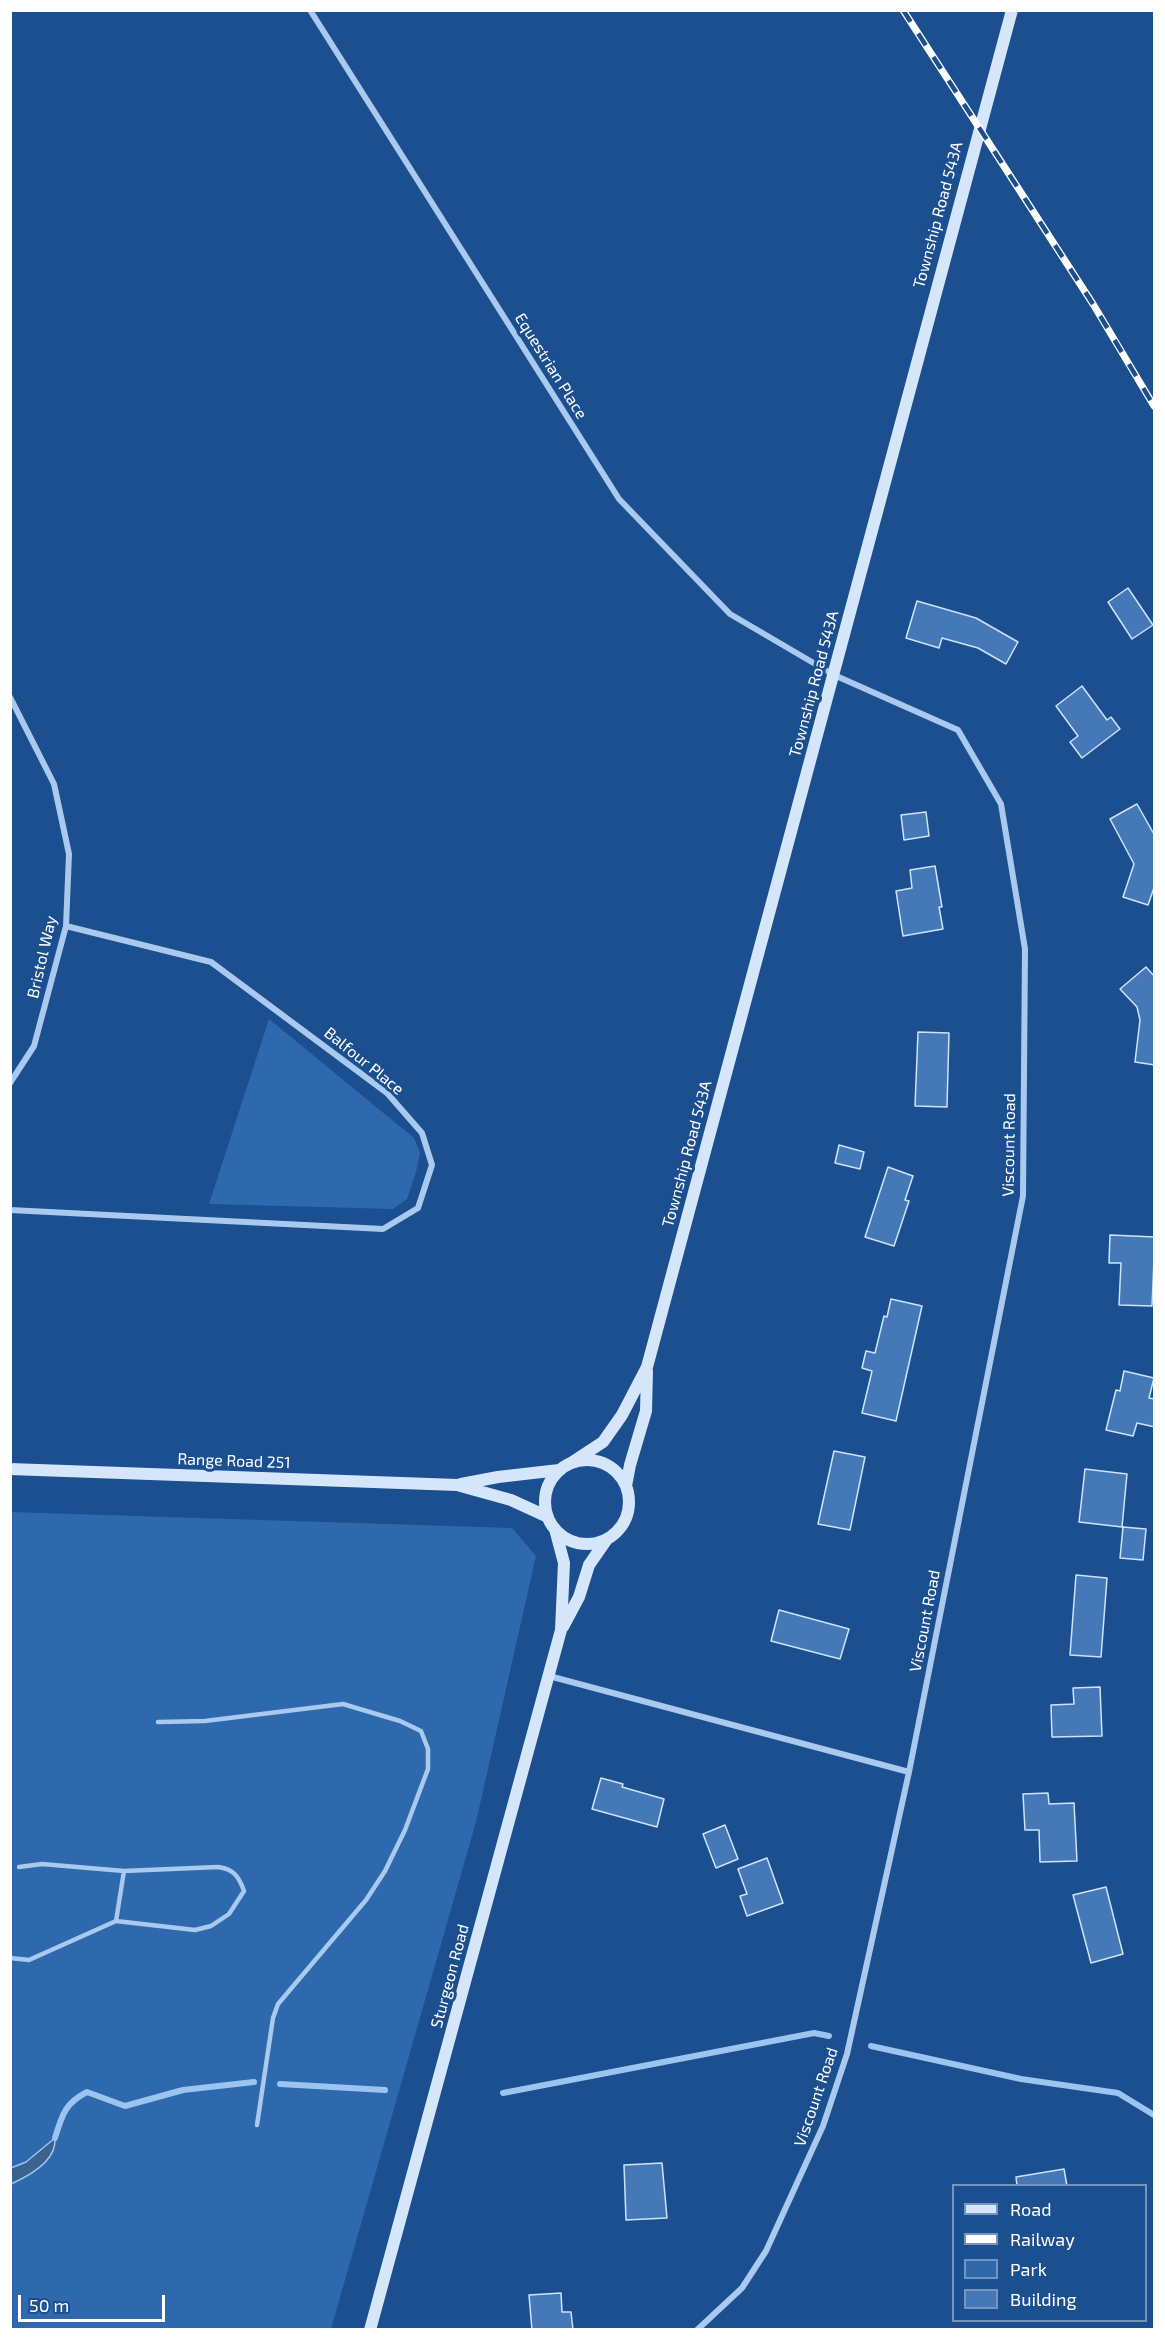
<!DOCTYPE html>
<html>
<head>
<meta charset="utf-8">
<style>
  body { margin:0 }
  #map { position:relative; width:1165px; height:2340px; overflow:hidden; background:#1b4f8f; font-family:"Exo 2",sans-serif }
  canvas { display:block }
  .frame { position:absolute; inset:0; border:12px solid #fff; pointer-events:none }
  .legend { position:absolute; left:952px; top:2184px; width:195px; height:138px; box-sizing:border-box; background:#1b4f8f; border:2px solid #7695bc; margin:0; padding:8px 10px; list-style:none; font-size:18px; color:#fff }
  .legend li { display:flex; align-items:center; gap:12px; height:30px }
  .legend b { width:30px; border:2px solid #7695bc }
  .scale { position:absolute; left:18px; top:2295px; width:147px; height:27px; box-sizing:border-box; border:3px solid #fff; border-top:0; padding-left:8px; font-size:18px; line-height:21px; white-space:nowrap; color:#fff; -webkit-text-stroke:4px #1b4f8f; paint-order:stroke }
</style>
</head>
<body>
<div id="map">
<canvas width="1165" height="2340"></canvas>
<div class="frame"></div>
<ul class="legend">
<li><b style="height:8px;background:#d6e6fa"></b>Road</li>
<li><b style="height:8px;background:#fff"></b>Railway</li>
<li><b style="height:16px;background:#2e69ad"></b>Park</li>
<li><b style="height:16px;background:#4478b7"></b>Building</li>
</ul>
<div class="scale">50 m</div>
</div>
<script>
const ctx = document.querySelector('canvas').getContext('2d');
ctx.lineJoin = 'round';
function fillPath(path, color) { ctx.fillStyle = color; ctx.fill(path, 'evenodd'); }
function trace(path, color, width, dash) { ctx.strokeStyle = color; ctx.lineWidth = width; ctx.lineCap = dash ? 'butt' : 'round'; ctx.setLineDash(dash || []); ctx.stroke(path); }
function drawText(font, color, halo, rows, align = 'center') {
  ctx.font = font + ' "Exo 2",sans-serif'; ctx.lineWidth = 6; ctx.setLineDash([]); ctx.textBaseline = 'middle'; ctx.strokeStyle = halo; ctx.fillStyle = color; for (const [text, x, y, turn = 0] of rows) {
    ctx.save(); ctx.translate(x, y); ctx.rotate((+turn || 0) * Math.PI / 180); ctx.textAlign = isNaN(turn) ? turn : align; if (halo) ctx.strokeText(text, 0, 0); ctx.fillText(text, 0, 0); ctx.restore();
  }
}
fillPath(new Path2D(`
  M 269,1019 L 414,1138 L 420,1153 L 416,1172 L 407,1199 L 393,1209 L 209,1204 Z
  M 11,1512 L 512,1528 L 536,1556 L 476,1822 L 331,2329 L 11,2329 Z`), '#2e69ad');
const water = new Path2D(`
  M 55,2138 C 57,2161 29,2176 11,2184 L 11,2168 L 26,2162 Z`);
fillPath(water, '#3c6290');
trace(water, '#9cc4f0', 1.5);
trace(new Path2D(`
  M 871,2046 L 1021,2079 L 1118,2093 L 1154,2115
  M 280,2084 L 385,2090
  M 503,2093 L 814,2033 L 829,2036
  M 55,2138 C 62,2115 65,2103 87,2092 L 125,2106 L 183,2090 L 254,2082`), '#9cc4f0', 6);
const building = new Path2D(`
  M 1128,588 L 1153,625 L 1132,639 L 1108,602 Z
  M 917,601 L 976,618 L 1018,642 L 1006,664 L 978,648 L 942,638 L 939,648 L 906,638 Z
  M 1082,686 L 1107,720 L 1111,717 L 1120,729 L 1082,758 L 1070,742 L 1078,736 L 1056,706 Z
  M 1137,804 L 1155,836 L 1155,885 L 1148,905 L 1123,897 L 1134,864 L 1110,819 Z
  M 926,812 L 929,836 L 904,840 L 901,815 Z
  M 935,866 L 942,907 L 939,907 L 943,929 L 903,936 L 896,891 L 912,888 L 910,870 Z
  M 1146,967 L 1155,977 L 1155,1065 L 1135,1062 L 1140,1020 L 1137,1007 L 1120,989 Z
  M 918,1032 L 949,1033 L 947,1107 L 915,1106 Z
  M 839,1145 L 864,1152 L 860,1169 L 835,1163 Z
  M 888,1167 L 913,1176 L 905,1200 L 909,1201 L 894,1246 L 865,1237 Z
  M 1110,1235 L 1155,1237 L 1152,1306 L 1119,1305 L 1121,1263 L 1109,1263 Z
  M 891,1299 L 922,1306 L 896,1421 L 862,1413 L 872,1371 L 862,1368 L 866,1351 L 875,1353 L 884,1316 L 887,1317 Z
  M 1124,1371 L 1154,1378 L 1149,1398 L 1155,1399 L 1155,1427 L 1137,1423 L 1133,1436 L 1106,1430 L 1116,1390 L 1120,1391 Z
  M 834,1451 L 865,1457 L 850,1530 L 818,1524 Z
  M 1085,1469 L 1127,1474 L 1122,1527 L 1079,1522 Z
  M 1123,1527 L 1146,1529 L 1143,1560 L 1120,1558 Z
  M 1076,1575 L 1107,1578 L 1101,1657 L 1070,1655 Z
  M 779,1610 L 849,1629 L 840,1659 L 771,1641 Z
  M 1100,1687 L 1102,1736 L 1052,1737 L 1051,1705 L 1074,1704 L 1073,1688 Z
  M 601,1778 L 623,1784 L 622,1787 L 664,1799 L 657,1827 L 592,1809 Z
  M 1048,1793 L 1049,1804 L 1074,1803 L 1077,1861 L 1040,1862 L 1039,1830 L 1025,1830 L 1023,1794 Z
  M 725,1825 L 738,1859 L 716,1868 L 703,1834 Z
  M 767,1858 L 783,1903 L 747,1916 L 740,1896 L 747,1894 L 738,1869 Z
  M 1106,1887 L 1123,1954 L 1091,1963 L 1073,1895 Z
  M 662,2163 L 667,2218 L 626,2220 L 624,2165 Z
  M 1064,2169 L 1067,2186 L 1017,2186 L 1016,2177 Z
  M 561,2293 L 562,2312 L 571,2312 L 573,2330 L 532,2330 L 529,2295 Z`);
fillPath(building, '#4478b7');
trace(building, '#cfe3fa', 1.5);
trace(new Path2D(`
  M 158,1722 L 205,1721 L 343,1704 L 400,1721 L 421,1731 L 428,1749 L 428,1769 L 405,1830 L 385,1871 L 366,1900 L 278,2004 L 273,2018 L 257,2125
  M 116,1921 L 124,1871
  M 10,1958 L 29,1960 L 116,1921 L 195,1930 L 211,1926 L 229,1914 L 244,1891 C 239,1877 234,1869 218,1867 L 124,1871 L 42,1864 L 19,1867`), '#a9c9ee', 4.5);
trace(new Path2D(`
  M 310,10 L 619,499 L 730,614 L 834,675 L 958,730 L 1001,804 L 1025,949 L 1023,1196 L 909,1772 L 847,2054 L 823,2126 L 766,2251 L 742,2288 L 697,2330
  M 10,697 L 54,784 L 69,854 L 66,926 L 34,1046 L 10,1083
  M 10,1210 L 383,1229 L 418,1208 L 432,1165 L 422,1133 L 387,1093 L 211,962 L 66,926
  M 549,1676 L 909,1772`), '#a9c9ee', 6);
trace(new Path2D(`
  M545 1502a42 42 0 1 1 84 0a42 42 0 1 1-84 0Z
  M 571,1463 L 603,1442 L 622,1415 L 647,1367 L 1012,10
  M 10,1469 L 457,1485 L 511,1500 L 548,1517
  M 461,1484 L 498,1477 L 559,1470
  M 626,1486 L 630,1465 L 646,1411 L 647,1371
  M 563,1627 L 579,1597 L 589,1565 L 607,1539
  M 370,2330 L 561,1630 L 564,1563 L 555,1529`), '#d6e6fa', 12);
const rail = new Path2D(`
  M 903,10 L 1093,304 L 1154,406`);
trace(rail, '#fff', 7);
trace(rail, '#1b4f8f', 4.5, [14]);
drawText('16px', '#fff', '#1b4f8f', [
  ["Township Road 543A",938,215,-75],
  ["Equestrian Place",551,366,58],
  ["Township Road 543A",814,684,-75],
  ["Bristol Way",42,957,-77],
  ["Balfour Place",364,1061,39],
  ["Viscount Road",1009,1145,-89],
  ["Township Road 543A",687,1154,-75],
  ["Range Road 251",234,1461,2],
  ["Viscount Road",925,1621,-79],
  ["Sturgeon Road",450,1976,-75],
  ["Viscount Road",816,2097,-71]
]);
</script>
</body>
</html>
